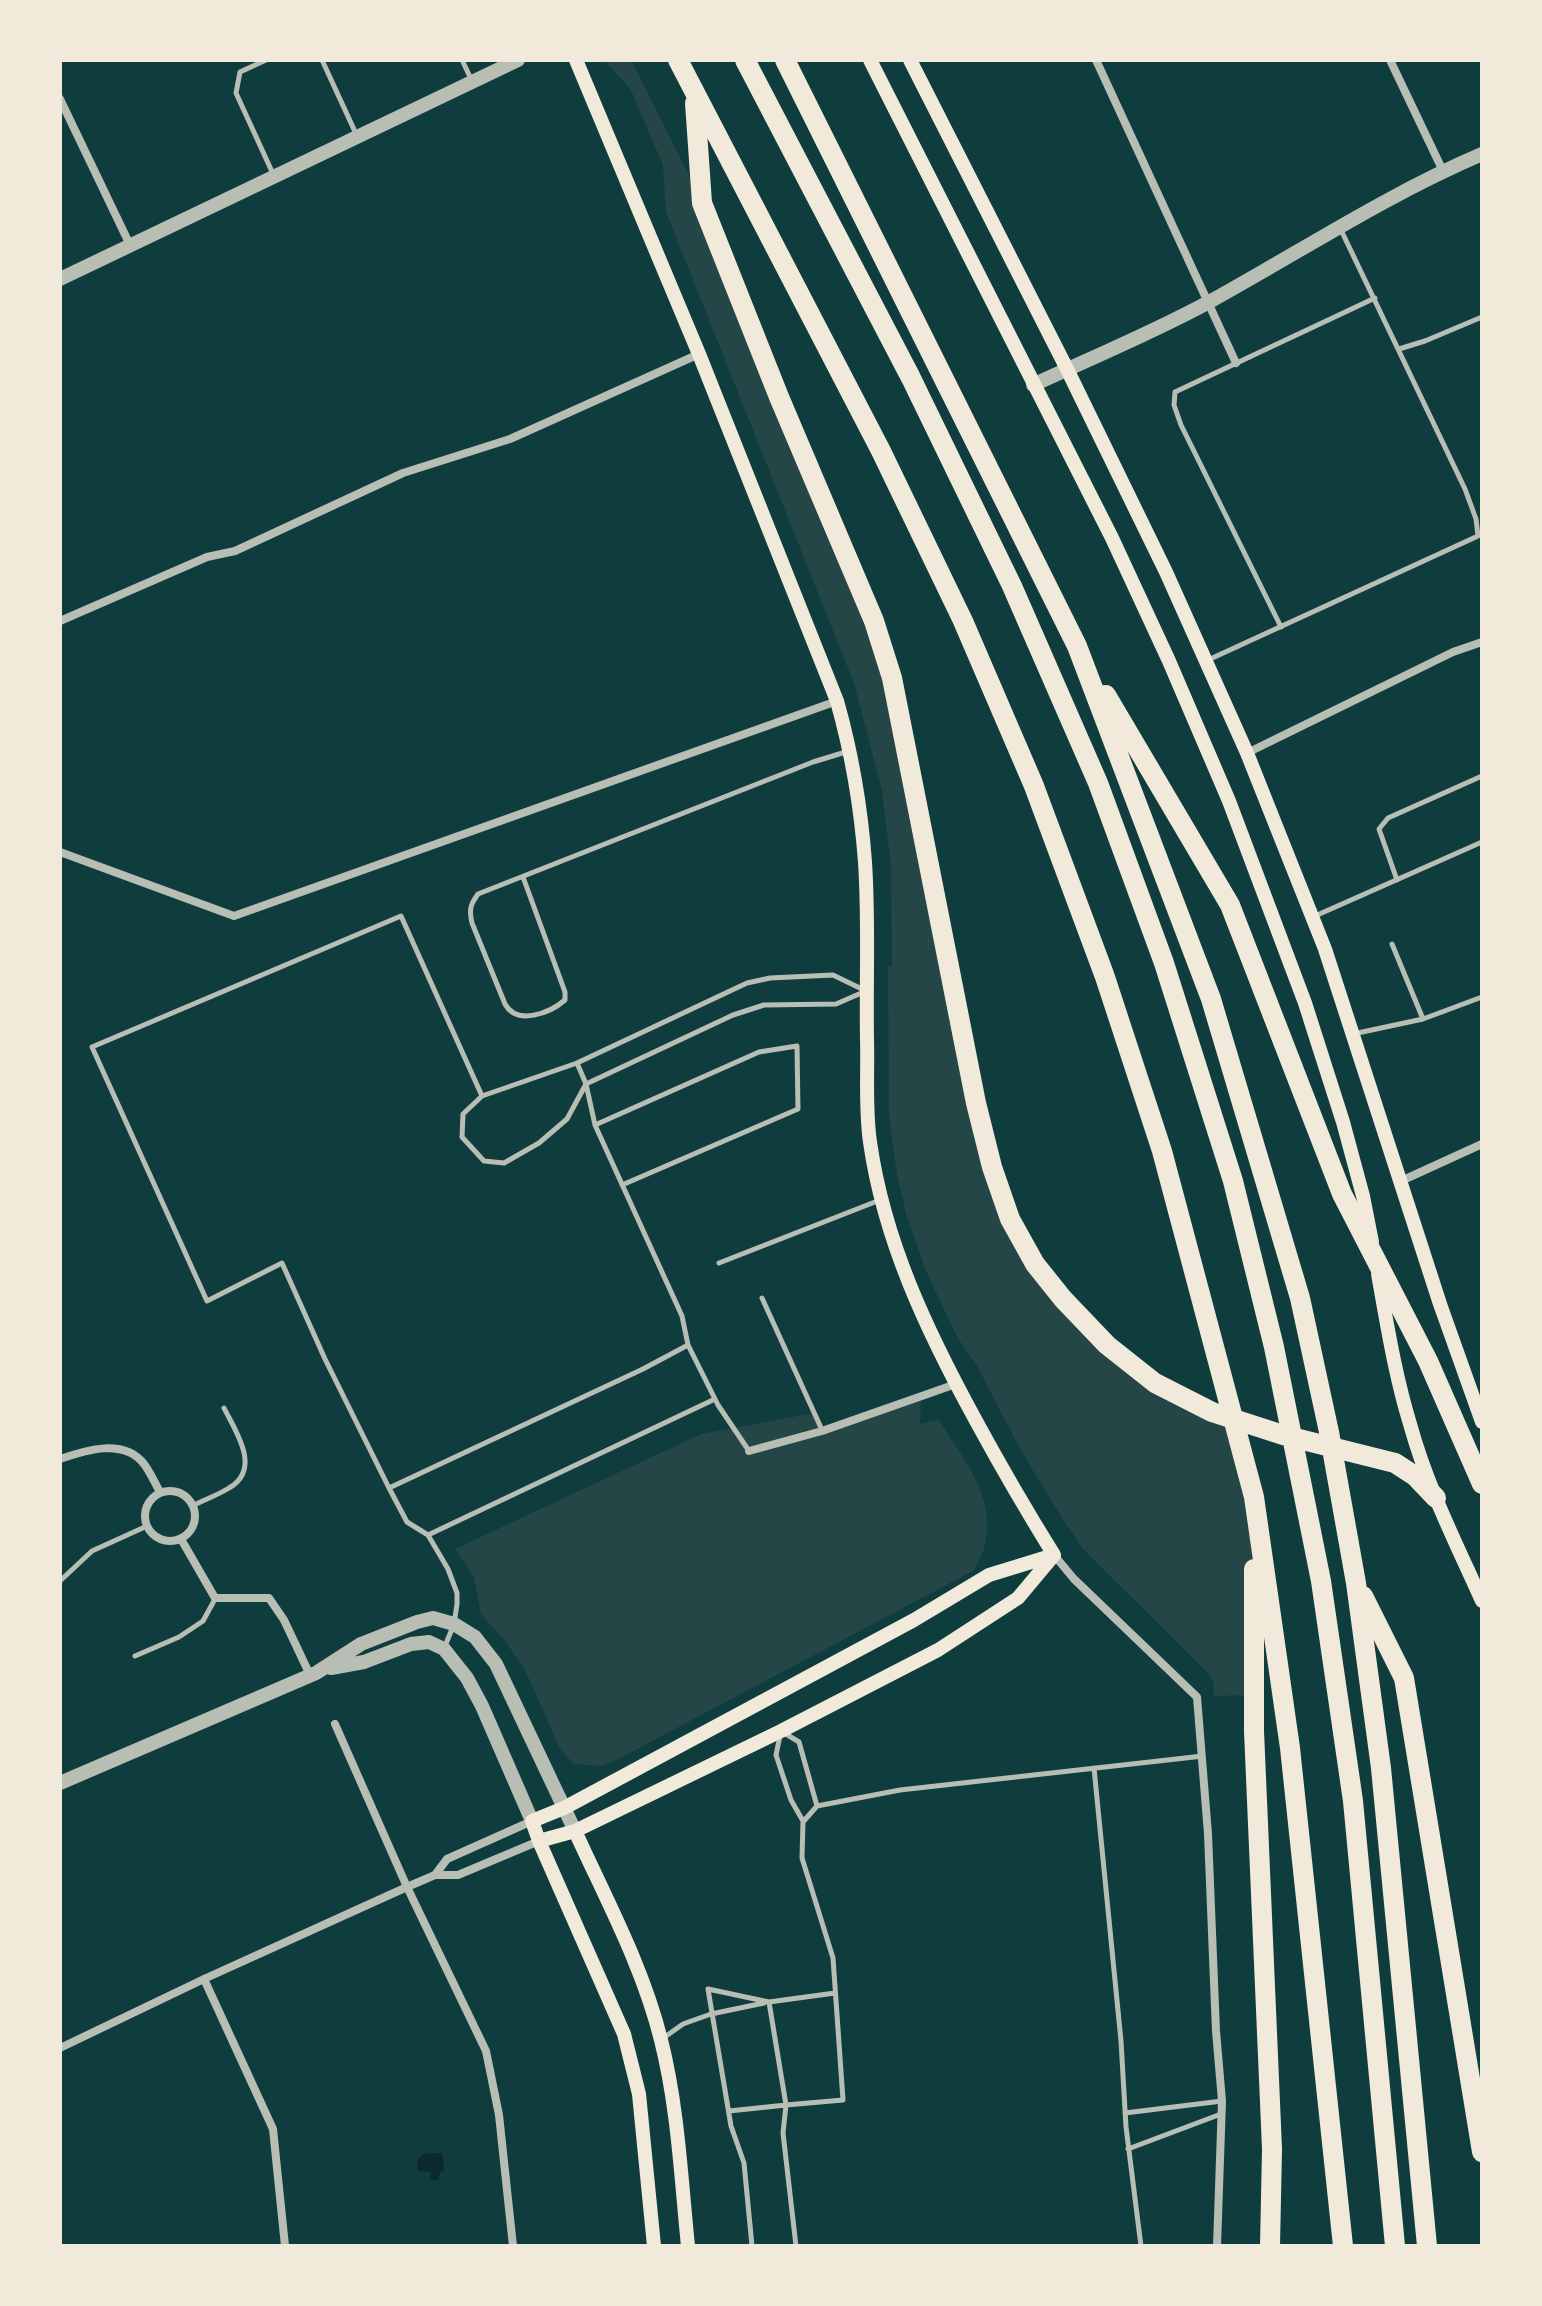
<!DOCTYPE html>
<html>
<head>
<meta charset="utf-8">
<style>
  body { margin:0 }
  #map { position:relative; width:1542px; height:2306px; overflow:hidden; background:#0f3d3e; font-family:"IBM Plex Sans",sans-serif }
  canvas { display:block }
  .frame { position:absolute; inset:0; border:62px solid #f1e9da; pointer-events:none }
</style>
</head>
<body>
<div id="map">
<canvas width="1542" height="2306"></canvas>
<div class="frame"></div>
</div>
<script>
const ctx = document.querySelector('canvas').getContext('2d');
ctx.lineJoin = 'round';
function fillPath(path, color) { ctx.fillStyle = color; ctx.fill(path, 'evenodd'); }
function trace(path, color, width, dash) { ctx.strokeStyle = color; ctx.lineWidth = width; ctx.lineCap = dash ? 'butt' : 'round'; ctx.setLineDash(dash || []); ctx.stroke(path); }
fillPath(new Path2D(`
  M 604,60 L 631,60 L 696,190 L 874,621 L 1010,1219 L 1108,1345 L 1233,1418 L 1254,1497 L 1253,1695 L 1214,1696 L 1213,1681 L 1211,1676 L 1084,1550 L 1055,1507 L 1020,1449 L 977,1366 L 957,1337 L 926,1271 L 907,1217 L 897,1175 L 889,1117 L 888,966 L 892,966 L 891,867 L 882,791 L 854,683 L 666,212 L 663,165 L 631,90 Z
  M 921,1397 L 920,1424 L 939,1420 C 962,1457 999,1501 984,1548 C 982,1556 977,1564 973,1571 L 620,1758 L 602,1766 L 574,1764 L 560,1749 L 526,1672 L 506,1642 L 481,1614 L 474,1577 L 455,1549 L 701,1434 L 814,1413 L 822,1431 Z`), '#244646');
fillPath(new Path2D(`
  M 442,2153 L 444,2170 L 440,2172 L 438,2180 L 430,2180 L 431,2172 L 418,2171 L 417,2160 L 423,2154 Z`), '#0a2a2b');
trace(new Path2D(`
  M 266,60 L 240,72 L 236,93 L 274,176
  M 322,60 L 357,136
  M 462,60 L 472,81
  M 1399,349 L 1425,341 L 1482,317
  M 1281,627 L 1181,425 L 1174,405 L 1175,392 L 1375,298
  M 1208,660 L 1478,536 L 1476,519 L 1465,489 L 1341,230
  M 523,877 L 565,992 L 565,1000 C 550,1013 517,1026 505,1004 L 472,923 C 469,910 470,905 478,894 L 813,762 L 849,751
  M 1397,880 L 1379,829 L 1388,818 L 1482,776
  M 1315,916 L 1482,842
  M 1392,944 L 1423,1019
  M 833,975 L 866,991 L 836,1004 L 764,1005 L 733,1015 L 586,1084 L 567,1119 L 539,1143 L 504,1163 L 484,1161 L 462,1137 L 463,1114 L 482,1096 L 577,1063 L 747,983 L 770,978 Z
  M 1353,1034 L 1423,1019 L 1482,997
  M 595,1125 L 759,1052 L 797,1046 L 798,1109 L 622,1185
  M 719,1263 L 880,1200
  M 762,1298 L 822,1430
  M 688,1345 L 718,1405 L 749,1451
  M 389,1488 L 643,1369 L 688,1345 L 682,1316 L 595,1125 L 586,1084 L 577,1063
  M 194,1505 C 206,1499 218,1495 229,1488 C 262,1469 236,1432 224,1408
  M 428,1535 L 715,1399
  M 60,1581 L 92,1551 L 147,1526
  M 445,1646 L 454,1624 L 457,1604 L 457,1593 L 448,1569 L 428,1535 L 407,1522 L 389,1488 L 325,1359 L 282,1263 L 207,1301 L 92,1047 L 401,916 L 482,1096
  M 135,1656 L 179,1637 L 203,1621 L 215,1599
  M 1094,1768 L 1121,2041 L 1126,2127 L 1141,2246
  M 803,1821 L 791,1800 L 776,1755 L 781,1731 L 799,1742 L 817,1806
  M 662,2039 L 683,2024 L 711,2014 L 764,2003
  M 729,2111 L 786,2105 L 769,2002 L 835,1993
  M 1125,2113 L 1222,2101
  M 1128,2149 L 1221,2114
  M 752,2246 L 744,2163 L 731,2126 L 708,1989 L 769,2002
  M 796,2246 L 783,2133 L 786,2105 L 843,2100 L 833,1958 L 802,1858 L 803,1822 L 817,1806 L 900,1790 L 1203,1756`), '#b8beb3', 5);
trace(new Path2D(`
  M 1096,60 L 1236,363
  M 1390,60 L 1443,171
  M 60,99 L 130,245
  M 60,621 L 207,557 L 235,551 L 403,473 L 510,439 L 699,354
  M 1247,753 L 1453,652 L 1482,642
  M 60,852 L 234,916 L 837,701
  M 1401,1181 L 1482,1144
  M 749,1451 L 822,1431 L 956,1384
  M 60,1459 C 86,1450 124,1438 144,1464 C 150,1472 155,1483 160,1492
  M145 1516a25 25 0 1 1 50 0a25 25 0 1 1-50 0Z
  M 181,1539 L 215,1598 L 269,1598 L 284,1620 L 310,1675
  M 1054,1555 L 1074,1579 L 1197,1697 L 1208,1834 L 1216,2031 L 1222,2101 L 1217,2246
  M 335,1724 L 407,1887 L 486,2051 L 499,2115 L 513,2246
  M 435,1875 L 447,1859 L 532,1821
  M 204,1979 L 273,2129 L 285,2246
  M 60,2048 L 204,1979 L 407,1887 L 435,1875 L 458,1875 L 539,1841`), '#b8beb3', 8);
trace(new Path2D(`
  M 60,279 L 518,60
  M 1033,385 C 1091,358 1152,333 1209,302 C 1300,252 1386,195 1482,154
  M 331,1668 L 364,1662 L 411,1644 L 429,1642 L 444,1649 L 467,1678 L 482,1706 L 532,1821
  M 60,1783 L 316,1673 L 361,1644 L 417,1622 L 433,1618 L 454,1624 L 475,1637 L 496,1664 L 575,1831`), '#b8beb3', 14);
trace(new Path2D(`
  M 576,60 L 699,354 L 837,701 C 852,754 861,808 865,862 C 869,921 866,980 867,1039 C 868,1072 865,1108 870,1142 C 884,1241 927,1331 975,1419 C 1000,1465 1026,1510 1054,1555
  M 870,60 L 1112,538 L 1169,661 L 1229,801 L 1305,1003 L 1343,1122 L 1363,1196 L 1372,1242
  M 910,60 L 1067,369 L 1166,572 L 1247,753 L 1325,949 L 1440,1304 L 1482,1422
  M 1378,1274 C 1387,1324 1395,1375 1410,1424 C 1427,1486 1456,1543 1482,1601
  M 575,1831 C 606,1899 643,1967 661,2040 C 678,2107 681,2178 688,2246
  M 539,1841 L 575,1831 L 781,1731 L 938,1650 L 1018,1598 L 1054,1555
  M 654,2246 L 639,2094 L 624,2034 L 539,1841 L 532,1821 L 564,1808 L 914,1620 L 989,1575 L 1054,1555`), '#f1e9da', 14);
trace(new Path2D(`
  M 678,60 L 881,451 L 963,621 L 1034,786 L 1105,977 L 1162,1151 L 1254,1497 L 1290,1748 L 1343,2246
  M 745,60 L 911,378 L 1012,586 L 1098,783 L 1164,963 L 1233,1181 L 1274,1347 L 1321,1581 L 1353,1801 L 1395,2246
  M 785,60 L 1077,646 L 1211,999 L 1300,1298 L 1329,1432 L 1356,1583 L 1381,1768 L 1427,2246
  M 695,103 L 702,203 L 779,397 L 874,621 L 892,678 L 976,1103 L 992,1167 L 1010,1219 L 1035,1264 L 1063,1299 L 1107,1345 L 1155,1383 L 1212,1412 L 1283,1435 L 1395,1463 L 1415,1476 L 1436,1498
  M 1106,695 L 1230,905 L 1342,1194 L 1428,1361 L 1482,1484
  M 1254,1569 L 1254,1731 L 1272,2149 L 1270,2246
  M 1363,1596 L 1404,1678 L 1482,2152`), '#f1e9da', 20);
</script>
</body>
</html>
